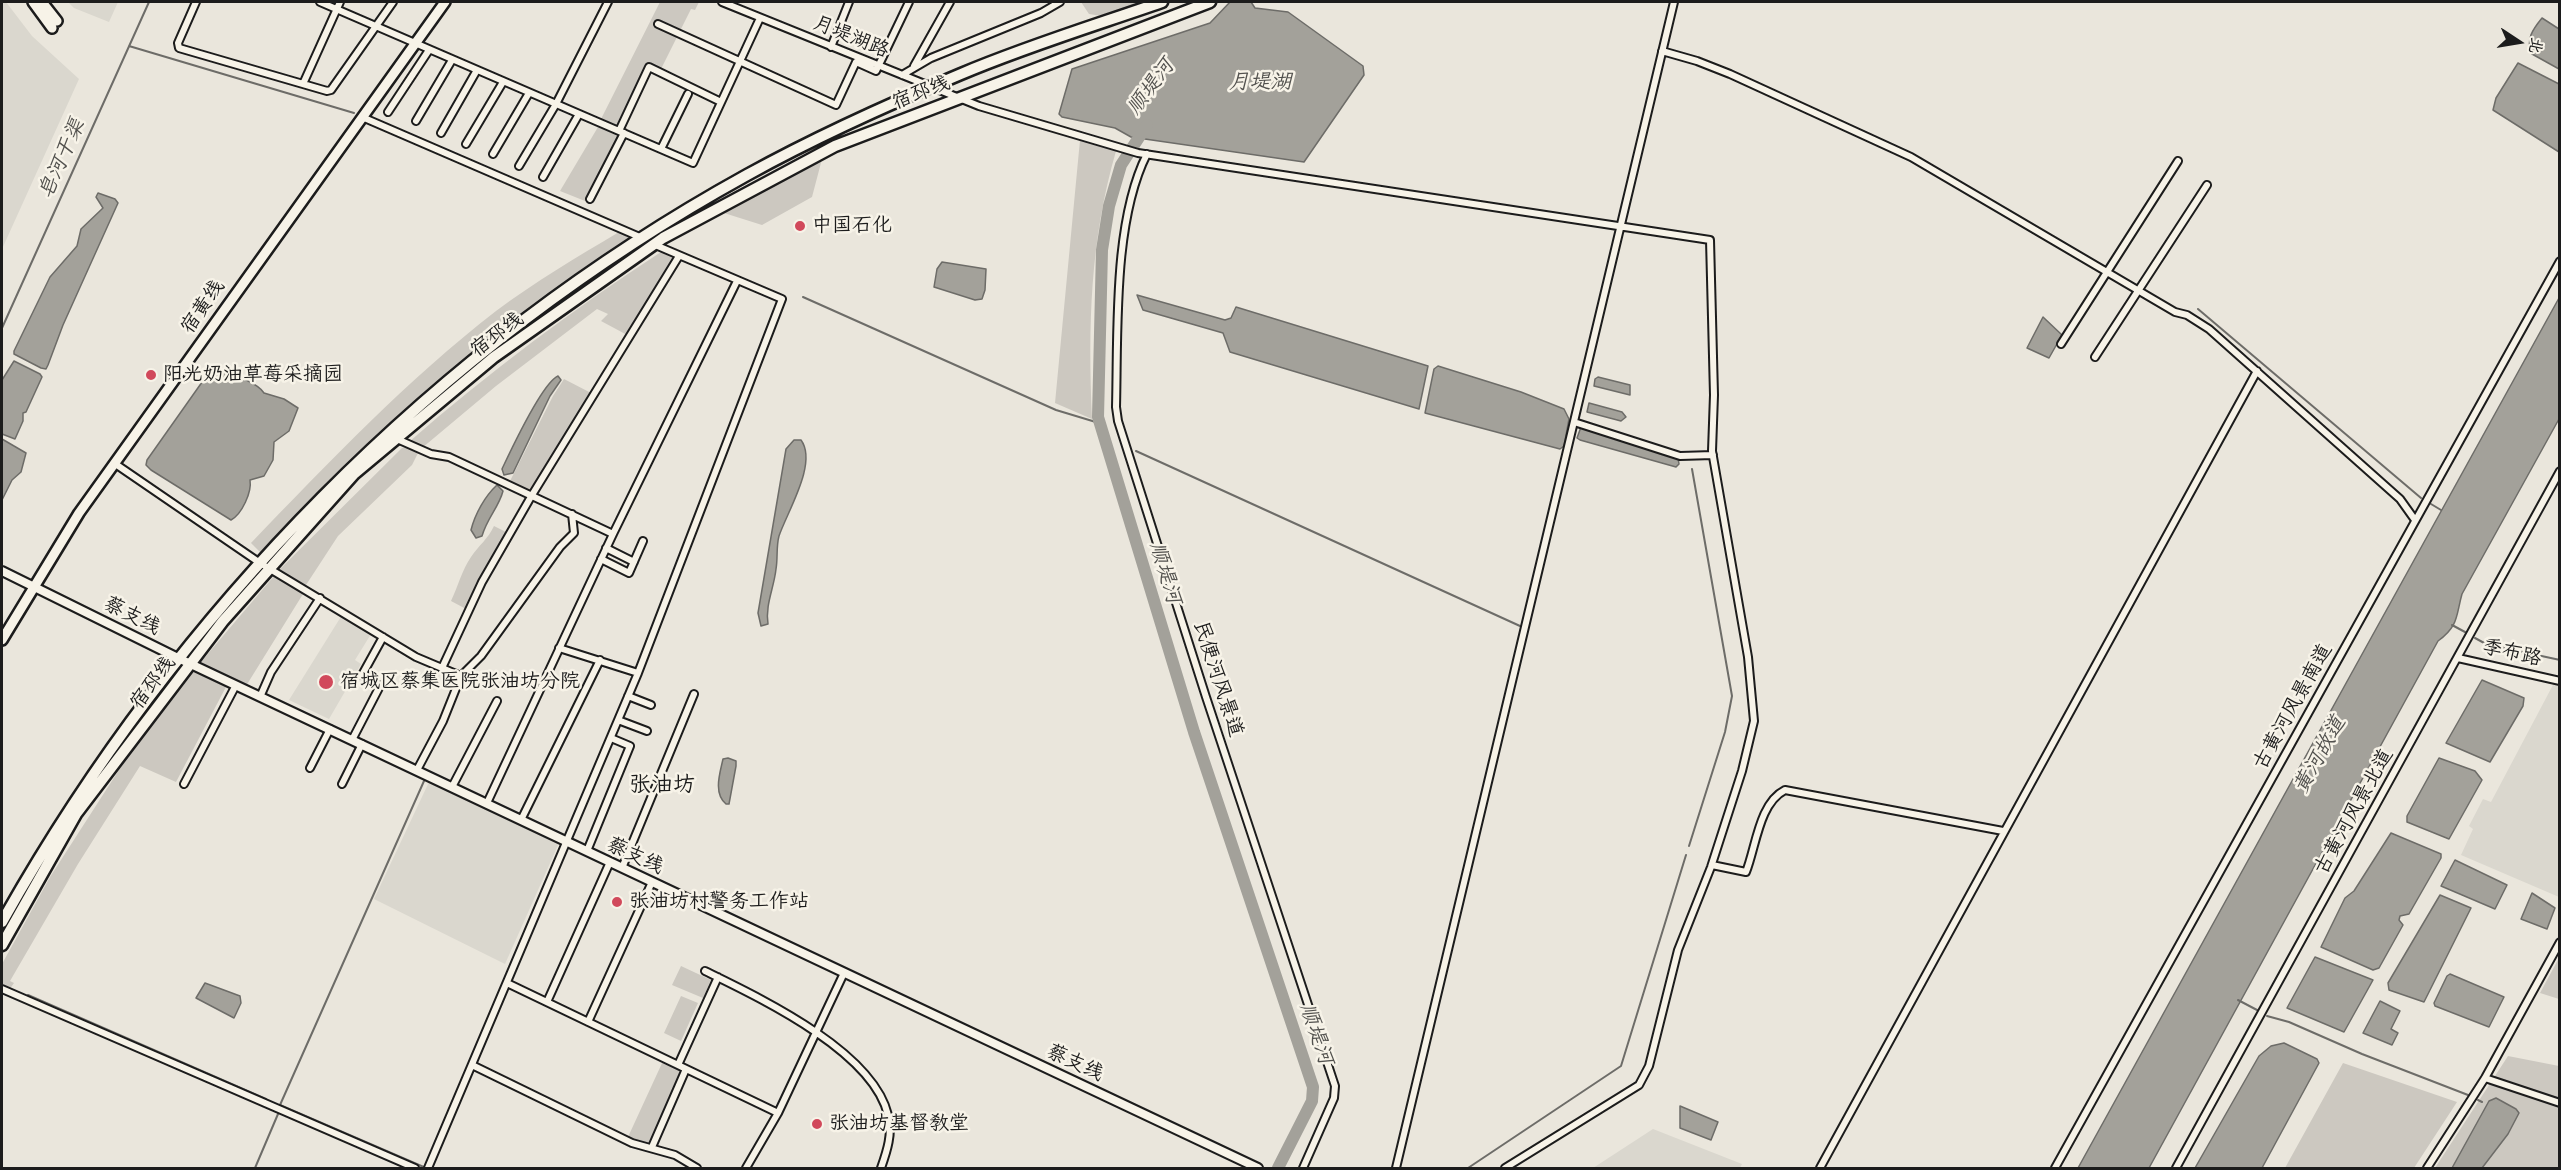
<!DOCTYPE html>
<html>
<head>
<meta charset="utf-8">
<style>
  body { margin:0 }
  #map { position:relative; width:2561px; height:1170px; overflow:hidden; background:#eae6dc; font-family:"Patrick Hand","LXGW WenKai TC",sans-serif }
  canvas { display:block }
  .frame { position:absolute; inset:0; border:3px solid #1c1c1c; pointer-events:none }
  .north { position:absolute; left:2489px; top:12px; width:60px; height:60px; -webkit-text-stroke:4px #f7f3e8; paint-order:stroke; rotate:102deg; font-size:16px; font-weight:700; line-height:24px; text-align:center; color:#1c1c1c }
  .north::after { content:''; display:block; margin:auto; width:21px; height:27px; background:#1c1c1c; clip-path:polygon(50% 0,100% 100%,50% 72%,0 100%) }
</style>
</head>
<body>
<div id="map">
<canvas width="2561" height="1170"></canvas>
<div class="frame"></div>
<div class="north">北</div>
</div>
<script>
const ctx = document.querySelector('canvas').getContext('2d');
ctx.lineJoin = 'round';
function fillPath(path, color) { ctx.fillStyle = color; ctx.fill(path, 'evenodd'); }
function trace(path, color, width, dash) { ctx.strokeStyle = color; ctx.lineWidth = width; ctx.lineCap = dash ? 'butt' : 'round'; ctx.setLineDash(dash || []); ctx.stroke(path); }
function drawText(font, color, halo, rows, align = 'center') {
  ctx.font = font + ' "Patrick Hand","LXGW WenKai TC",sans-serif'; ctx.lineWidth = 5; ctx.setLineDash([]); ctx.textBaseline = 'middle'; ctx.strokeStyle = halo; ctx.fillStyle = color; for (const [text, x, y, turn = 0] of rows) {
    ctx.save(); ctx.translate(x, y); ctx.rotate((+turn || 0) * Math.PI / 180); ctx.textAlign = isNaN(turn) ? turn : align; if (halo) ctx.strokeText(text, 0, 0); ctx.fillText(text, 0, 0); ctx.restore();
  }
}
fillPath(new Path2D(`
  M 2,2 L 6,2 L 32,36 L 79,79 L 2,249 Z
  M 68,2 L 118,2 L 109,22 L 74,8 Z
  M 342,615 L 371,634 L 355,660 L 361,664 L 329,719 L 289,700 Z
  M 2554,683 L 2560,685 L 2559,897 L 2461,855 L 2473,829 L 2469,826 L 2483,799 L 2491,802 Z
  M 429,782 L 559,843 L 505,964 L 374,899 Z
  M 1653,1129 L 1742,1164 L 1740,1168 L 1593,1168 Z`), '#dad7ce');
fillPath(new Path2D(`
  M 660,2 L 699,2 L 695,10 L 691,9 L 660,71 L 648,66 L 617,127 L 601,119 Z
  M 1081,2 L 1144,2 L 1102,16 L 1089,14 Z
  M 598,127 L 619,136 L 585,201 L 560,191 Z
  M 1080,140 L 1116,151 C 1090,241 1088,325 1092,419 L 1055,403 Z
  M 822,159 L 812,197 L 762,225 L 724,213 Z
  M 619,232 L 633,239 C 493,327 375,434 260,552 L 251,543 C 329,462 407,380 496,311 C 535,282 577,257 619,232 Z
  M 661,252 L 675,259 L 629,336 L 601,321 L 608,314 L 597,309 L 496,386 L 422,448 L 409,442 C 489,372 572,310 661,252 Z
  M 564,379 L 593,394 L 531,493 L 509,483 L 553,396 Z
  M 407,447 L 418,453 L 412,465 L 338,536 L 306,585 L 279,570 L 402,448 Z
  M 494,526 L 508,533 L 468,610 L 451,601 C 458,586 462,570 471,557 C 479,545 488,539 494,526 Z
  M 274,576 L 303,594 L 246,686 L 200,663 Z
  M 193,672 L 227,685 L 176,782 L 140,766 L 78,864 L 10,981 L 14,983 L 9,990 L 2,986 L 2,964 L 50,877 L 126,759 Z
  M 2559,958 L 2559,999 L 2540,993 Z
  M 681,966 L 711,980 L 703,998 L 672,985 Z
  M 681,996 L 698,1003 L 681,1041 L 664,1033 Z
  M 2508,1056 L 2559,1066 L 2559,1168 L 2435,1168 Z
  M 663,1061 L 682,1070 L 681,1073 L 649,1144 L 628,1137 Z
  M 2343,1063 L 2457,1102 L 2414,1168 L 2285,1168 Z`), '#ccc8c0');
const water = new Path2D(`
  M 1230,2 L 1251,2 L 1255,8 L 1288,12 L 1363,66 L 1364,75 L 1304,162 L 1131,137 L 1115,128 L 1062,117 L 1059,114 L 1072,69 L 1210,23 Z
  M 2542,18 L 2559,29 L 2559,69 L 2532,54 C 2525,40 2533,29 2542,18 Z
  M 2518,63 L 2559,84 L 2559,152 L 2493,110 L 2496,98 Z
  M 98,193 L 115,199 L 118,203 L 63,325 L 48,365 L 46,369 L 41,368 L 14,354 L 14,351 L 50,277 L 77,246 L 81,229 L 103,208 L 96,197 Z
  M 942,262 L 986,269 L 985,290 L 982,299 L 975,300 L 934,287 L 937,269 Z
  M 1137,295 L 1225,320 L 1231,318 L 1236,307 L 1428,366 L 1419,409 L 1230,352 L 1223,333 L 1143,310 Z
  M 2559,298 L 2559,419 L 2462,594 C 2456,615 2459,626 2438,641 L 2149,1168 L 2078,1168 Z
  M 2043,317 L 2062,335 L 2049,358 L 2027,348 Z
  M 14,361 L 40,374 L 42,377 L 26,412 L 23,413 L 23,421 L 15,439 L 2,434 L 2,380 Z
  M 1438,366 L 1521,392 L 1564,409 L 1569,419 L 1564,446 L 1560,449 L 1425,413 L 1434,369 Z
  M 212,368 C 226,372 257,381 264,393 L 284,399 L 298,408 L 289,431 L 274,442 L 273,460 L 264,476 L 250,480 C 252,492 242,514 231,520 L 151,470 L 146,465 L 147,460 Z
  M 558,376 L 561,380 L 550,396 L 513,473 L 504,475 L 502,469 C 511,450 542,383 558,376 Z
  M 1598,377 L 1630,385 L 1630,395 L 1594,386 L 1595,379 Z
  M 1589,403 L 1622,412 L 1626,417 L 1621,421 L 1587,412 Z
  M 1581,427 L 1678,458 L 1679,464 L 1676,467 L 1580,440 L 1577,438 Z
  M 2,439 L 26,453 L 21,472 L 12,480 L 2,500 Z
  M 794,440 L 801,440 C 818,463 787,512 779,536 C 776,547 778,558 776,569 C 774,588 765,605 768,624 L 761,626 L 758,613 L 786,449 Z
  M 497,485 L 503,491 C 499,507 487,518 482,536 L 476,538 L 471,530 C 475,514 485,496 497,485 Z
  M 2482,680 L 2524,698 L 2523,706 L 2490,762 L 2446,743 Z
  M 728,758 L 736,761 L 736,766 L 729,804 L 726,804 C 713,793 720,773 723,759 Z
  M 2439,758 L 2475,771 L 2482,780 L 2449,839 L 2407,822 L 2407,816 Z
  M 2391,833 L 2441,854 L 2441,858 L 2409,914 L 2400,916 L 2399,920 L 2403,925 L 2379,968 L 2373,970 L 2321,947 L 2345,898 L 2354,891 Z
  M 2455,860 L 2507,885 L 2495,909 L 2441,886 Z
  M 2532,893 L 2555,908 L 2547,929 L 2521,919 Z
  M 2440,895 L 2471,908 L 2424,1002 L 2389,990 L 2388,983 Z
  M 2315,957 L 2373,980 L 2344,1032 L 2287,1008 Z
  M 2450,974 L 2504,997 L 2489,1027 L 2435,1006 L 2434,1003 L 2447,976 Z
  M 205,983 L 240,996 L 241,1003 L 234,1018 L 196,998 Z
  M 2380,1001 L 2400,1011 L 2391,1029 L 2398,1033 L 2392,1045 L 2363,1033 Z
  M 2284,1043 L 2317,1059 L 2319,1063 L 2262,1168 L 2195,1168 L 2259,1056 L 2271,1046 Z
  M 2496,1098 L 2516,1109 L 2519,1113 L 2508,1134 L 2482,1168 L 2452,1168 L 2489,1101 Z
  M 1680,1106 L 1718,1122 L 1711,1140 L 1680,1128 Z`);
fillPath(water, '#a3a19a');
trace(water, '#6d6c68', 1.5);
trace(new Path2D(`
  M 129,46 L 354,113
  M 803,297 L 1056,410 L 1099,423
  M 2198,309 L 2421,498
  M 2,328 L 149,2
  M 1136,451 L 1520,626
  M 2431,504 L 2441,510
  M 2452,625 L 2465,632
  M 2475,638 L 2486,644 L 2560,660
  M 424,781 L 280,1105 L 426,1168
  M 1689,846 L 1725,732 L 1732,696 L 1692,469
  M 28,995 L 266,1099
  M 2238,1000 L 2257,1010
  M 2267,1016 L 2289,1022 L 2362,1054 L 2468,1095
  M 2478,1100 L 2482,1102
  M 255,1168 L 278,1114
  M 1468,1168 L 1621,1066 L 1686,855`), '#6d6c68', 2);
trace(new Path2D(`
  M 1147,125 L 1121,165 L 1109,206 L 1102,250 L 1098,417 L 1194,732 L 1313,1087 L 1312,1101 L 1278,1168`), '#a3a19a', 12);
const minor = new Path2D(`
  M 196,2 L 178,43 L 179,48 L 327,91 L 331,90 L 393,2
  M 320,2 L 693,163 L 760,18
  M 722,2 L 979,106 L 1138,153 L 1710,240 L 1714,395 L 1712,451 L 1748,657 L 1754,721 L 1742,771 L 1711,867 L 1678,950 L 1649,1066 L 1639,1085 L 1505,1168
  M 658,24 L 836,105 L 856,62 L 876,71 L 909,2
  M 831,47 L 849,2
  M 1662,51 L 1697,61 L 1730,74 L 1911,157 L 2175,312 L 2187,315 L 2209,329 L 2400,499 L 2415,520
  M 914,66 L 950,2
  M 902,75 L 931,58 L 1041,13 L 1060,2
  M 303,84 L 340,2
  M 388,112 L 429,50
  M 362,117 L 642,238
  M 416,121 L 452,60
  M 619,131 L 649,67 L 721,102
  M 441,133 L 477,70
  M 466,144 L 503,82
  M 661,149 L 688,94
  M 493,154 L 529,93
  M 1147,154 C 1113,221 1118,331 1116,407 L 1118,421 L 1206,697 L 1335,1086 L 1334,1098 L 1303,1168
  M 519,166 L 556,104 L 608,2
  M 543,177 L 579,114
  M 590,199 L 624,133
  M 2061,344 L 2178,161
  M 2095,357 L 2207,185
  M 1574,422 L 1680,456 L 1713,455
  M 397,439 L 431,454 L 449,457 L 613,534
  M 114,463 L 260,563 L 416,657 L 461,676 L 481,656 L 560,547 L 574,533 L 572,514
  M 606,548 L 634,562
  M 601,559 L 629,573 L 643,541
  M 559,648 L 638,673
  M 2458,658 L 2560,681
  M 442,668 L 482,582 L 532,495 L 679,256
  M 628,696 L 651,705
  M 260,697 L 271,672 L 320,598
  M 618,720 L 647,731
  M 352,740 L 380,686 L 362,675 L 383,637
  M 310,768 L 330,729
  M 417,770 L 443,721 L 461,676
  M 184,784 L 236,685
  M 342,784 L 362,744
  M 452,787 L 497,701
  M 487,803 L 613,534 L 737,281
  M 521,820 L 600,660
  M 587,851 L 630,746 L 611,738
  M 1712,865 L 1746,872 C 1756,847 1759,803 1785,790 L 2003,831
  M 622,868 L 694,694
  M 705,971 C 760,998 873,1051 888,1115 C 893,1133 887,1151 881,1168
  M 507,983 L 778,1113
  M 2,989 L 415,1168
  M 547,1002 L 610,862
  M 588,1022 L 652,882
  M 472,1065 L 632,1143 L 675,1155 L 697,1168
  M 678,1065 L 718,977
  M 2485,1078 L 2560,1103
  M 652,1147 L 686,1069
  M 428,1168 L 638,673 L 782,299 L 653,244
  M 746,1168 L 778,1113 L 844,973
  M 1396,1168 L 1674,2
  M 1820,1168 L 2257,371
  M 2055,1168 L 2560,261
  M 2176,1168 L 2560,471
  M 2427,1168 L 2485,1078 L 2560,942`);
const tertiary = new Path2D(`
  M 2,571 L 178,658 L 1258,1168`);
const secondary = new Path2D(`
  M 33,2 L 52,28
  M 42,2 L 57,21
  M 2,640 L 79,513 L 445,2`);
const primary = new Path2D(`
  M 2,922 C 176,612 435,347 747,175 C 816,137 889,104 961,74 C 1027,46 1096,25 1162,2
  M 2,945 L 76,814 L 223,621 L 354,474 L 494,357 L 663,238 L 835,146 L 1210,2`);
trace(minor, '#1c1c1c', 10);
trace(tertiary, '#1c1c1c', 12);
trace(secondary, '#1c1c1c', 14);
trace(primary, '#1c1c1c', 15);
trace(minor, '#f7f3e8', 6);
trace(tertiary, '#f7f3e8', 8);
trace(secondary, '#f7f3e8', 9);
trace(primary, '#f7f3e8', 10);
for (const [x, y, r, color] of [
  [800,226,6,"#d1495b"],
  [151,375,6,"#d1495b"],
  [326,682,8,"#d1495b"],
  [617,902,6,"#d1495b"],
  [817,1124,6,"#d1495b"]
]) { const dot = new Path2D(); dot.arc(x, y, r, 0, 2 * Math.PI); ctx.fillStyle = color; ctx.fill(dot); trace(dot, '#f7f3e8', 2); }
drawText('20px', '#1c1c1c', '#f7f3e8', [
  ["月堤湖路",851,37,22],
  ["宿邳线",921,93,-21],
  ["宿黄线",203,307,-55],
  ["宿邳线",497,335,-37],
  ["蔡支线",132,616,27],
  ["季布路",2512,653,13],
  ["民便河风景道",1218,679,72],
  ["宿邳线",153,683,-53],
  ["古黄河风景南道",2293,707,-61],
  ["古黄河风景北道",2354,812,-61],
  ["蔡支线",635,856,25],
  ["蔡支线",1075,1063,25]
]);
drawText('20px', '#1c1c1c', '#f7f3e8', [
  ["中国石化",812,226],
  ["阳光奶油草莓采摘园",163,375],
  ["宿城区蔡集医院张油坊分院",340,682],
  ["张油坊村警务工作站",629,902],
  ["张油坊基督教堂",829,1124]
], 'left');
drawText('italic 21px', '#52514e', '#f7f3e8', [
  ["月堤湖",1260,82],
  ["顺堤河",1151,87,-53],
  ["皂河干渠",62,159,-66],
  ["顺堤河",1165,573,73],
  ["黄河故道",2320,755,-61],
  ["顺堤河",1316,1034,71]
]);
drawText('22px', '#1c1c1c', '#f7f3e8', [
  ["张油坊",662,785]
]);
</script>
</body>
</html>
